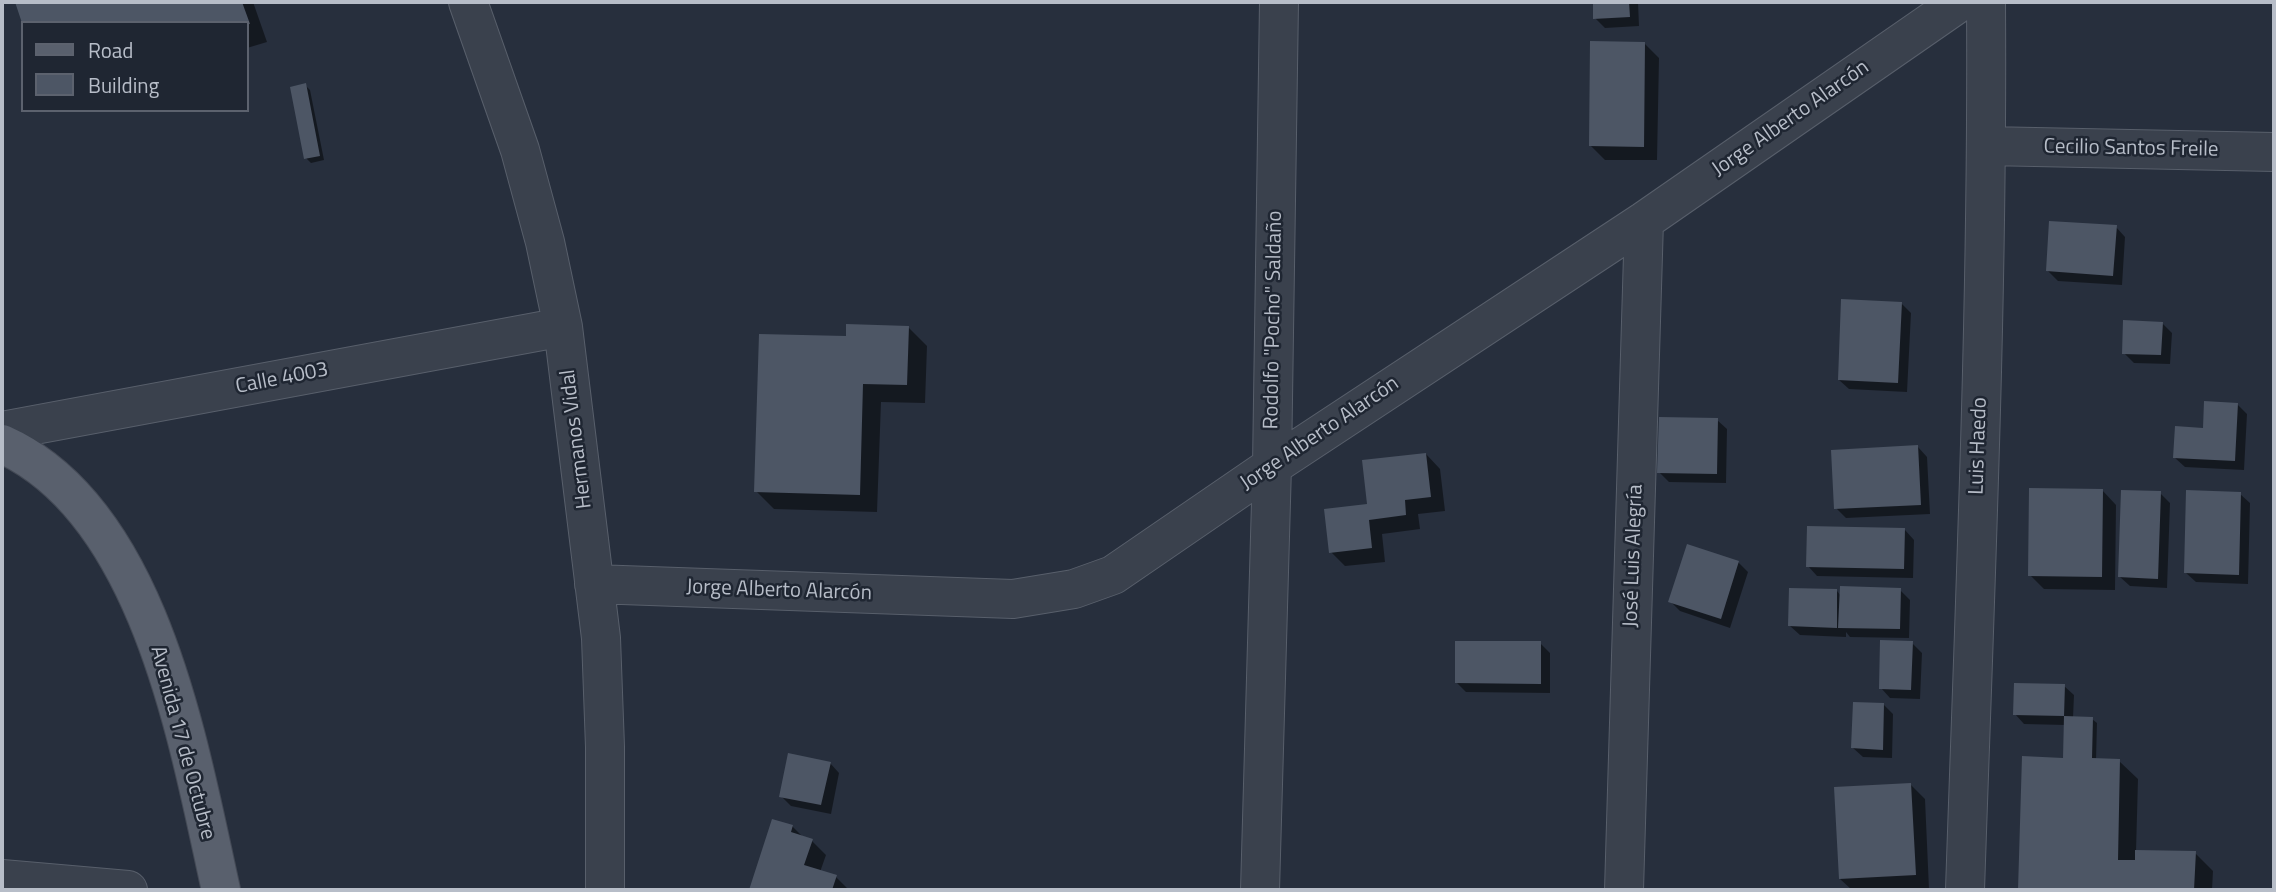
<!DOCTYPE html>
<html>
<head>
<meta charset="utf-8">
<style>
  body { margin:0 }
  #map { position:relative; width:2276px; height:892px; overflow:hidden; background:#272f3d; font-family:"Titillium Web",sans-serif }
  canvas { display:block }
  .frame { position:absolute; inset:0; border:4px solid #b7bdc8; pointer-events:none }
  .legend { position:absolute; left:21px; top:21px; width:228px; height:91px; box-sizing:border-box; background:#1f2632; border:2px solid #5c626e; margin:0; padding:9px 12px; list-style:none; font-size:21px; color:#b7bdc8 }
  .legend li { display:flex; align-items:center; gap:14px; height:35px }
  .legend b { width:35px; border:2px solid #5c626e }
</style>
</head>
<body>
<div id="map">
<canvas width="2276" height="892"></canvas>
<div class="frame"></div>
<ul class="legend">
<li><b style="height:9px;background:#59606d"></b>Road</li>
<li><b style="height:19px;background:#4d5665"></b>Building</li>
</ul>
</div>
<script>
const ctx = document.querySelector('canvas').getContext('2d');
ctx.lineJoin = 'round';
function fillPath(path, color) { ctx.fillStyle = color; ctx.fill(path, 'evenodd'); }
function trace(path, color, width, dash) { ctx.strokeStyle = color; ctx.lineWidth = width; ctx.lineCap = dash ? 'butt' : 'round'; ctx.setLineDash(dash || []); ctx.stroke(path); }
function drawText(font, color, halo, rows, align = 'center') {
  ctx.font = font + ' "Titillium Web",sans-serif'; ctx.lineWidth = 5; ctx.setLineDash([]); ctx.textBaseline = 'middle'; ctx.strokeStyle = halo; ctx.fillStyle = color; for (const [text, x, y, turn = 0] of rows) {
    ctx.save(); ctx.translate(x, y); ctx.rotate((+turn || 0) * Math.PI / 180); ctx.textAlign = isNaN(turn) ? turn : align; if (halo) ctx.strokeText(text, 0, 0); ctx.fillText(text, 0, 0); ctx.restore();
  }
}
fillPath(new Path2D(`
  M 16,2 L 253,2 L 267,42 L 247,48 L 247,23 L 23,23 Z
  M 1594,2 L 1638,2 L 1639,26 L 1605,28 L 1595,18 Z
  M 1645,44 L 1659,58 L 1657,160 L 1605,160 L 1590,145 Z
  M 305,85 L 310,90 L 324,160 L 311,163 L 306,158 Z
  M 2116,227 L 2125,237 L 2122,285 L 2058,281 L 2048,271 Z
  M 1901,303 L 1911,313 L 1907,392 L 1849,389 L 1839,380 Z
  M 2162,323 L 2172,333 L 2170,364 L 2134,363 L 2124,353 Z
  M 909,328 L 927,346 L 925,403 L 881,402 L 877,512 L 774,509 L 756,491 L 848,338 Z
  M 2237,404 L 2247,414 L 2244,470 L 2185,467 L 2175,458 L 2204,429 Z
  M 1717,420 L 1727,429 L 1726,483 L 1669,482 L 1659,472 Z
  M 1918,447 L 1927,457 L 1930,514 L 1846,518 L 1836,508 Z
  M 1426,454 L 1440,469 L 1445,511 L 1418,514 L 1420,529 L 1382,534 L 1385,562 L 1345,566 L 1331,552 L 1369,505 Z
  M 2102,490 L 2116,505 L 2115,590 L 2044,589 L 2030,575 Z
  M 2160,493 L 2170,503 L 2167,588 L 2130,586 L 2120,577 Z
  M 2240,494 L 2250,503 L 2248,584 L 2196,582 L 2186,573 Z
  M 1905,530 L 1914,540 L 1913,578 L 1817,576 L 1808,566 Z
  M 1738,562 L 1748,572 L 1730,628 L 1680,611 L 1670,601 Z
  M 1900,590 L 1910,600 L 1909,638 L 1850,637 L 1846,632 L 1846,637 L 1800,635 L 1790,626 L 1837,591 L 1841,596 Z
  M 1540,643 L 1550,653 L 1550,693 L 1466,692 L 1457,683 Z
  M 1912,643 L 1922,653 L 1920,699 L 1890,698 L 1881,688 Z
  M 2064,686 L 2074,695 L 2073,718 L 2092,719 L 2097,723 L 2096,760 L 2119,761 L 2138,779 L 2136,852 L 2195,853 L 2213,871 L 2212,890 L 2020,890 L 2023,758 L 2067,759 L 2065,725 L 2024,724 L 2015,714 Z
  M 1884,705 L 1893,714 L 1892,758 L 1863,757 L 1853,748 Z
  M 830,763 L 839,773 L 831,814 L 791,806 L 781,796 Z
  M 1911,785 L 1925,799 L 1929,889 L 1852,890 L 1840,879 Z
  M 773,821 L 792,826 L 804,838 L 812,841 L 826,855 L 820,872 L 836,877 L 849,890 L 751,890 Z`), '#0007');
fillPath(new Path2D(`
  M 15,2 L 242,2 L 250,24 L 22,23 Z
  M 1593,2 L 1629,2 L 1630,17 L 1593,19 Z
  M 1590,41 L 1645,42 L 1644,147 L 1589,146 Z
  M 306,83 L 320,156 L 304,159 L 290,87 Z
  M 2049,221 L 2117,225 L 2113,276 L 2046,271 Z
  M 1841,299 L 1902,302 L 1898,383 L 1838,380 Z
  M 2123,320 L 2163,322 L 2161,355 L 2122,354 Z
  M 846,324 L 909,326 L 907,385 L 863,384 L 860,495 L 754,492 L 759,334 L 846,336 Z
  M 2204,401 L 2238,403 L 2235,461 L 2173,458 L 2175,426 L 2203,428 Z
  M 1659,417 L 1718,418 L 1717,474 L 1657,473 Z
  M 1918,445 L 1921,505 L 1834,509 L 1831,450 Z
  M 1426,453 L 1431,497 L 1405,500 L 1406,515 L 1369,520 L 1372,548 L 1329,553 L 1324,509 L 1367,504 L 1362,460 Z
  M 2029,488 L 2103,489 L 2102,577 L 2028,576 Z
  M 2121,490 L 2161,491 L 2158,579 L 2118,577 Z
  M 2186,490 L 2241,492 L 2239,575 L 2184,573 Z
  M 1807,526 L 1905,528 L 1904,569 L 1806,567 Z
  M 1687,544 L 1739,561 L 1721,619 L 1668,602 Z
  M 1840,586 L 1901,588 L 1900,629 L 1838,628 Z
  M 1789,588 L 1837,589 L 1837,628 L 1788,626 Z
  M 1880,640 L 1913,641 L 1911,690 L 1879,689 Z
  M 1455,641 L 1541,641 L 1541,684 L 1455,683 Z
  M 2014,683 L 2065,684 L 2064,716 L 2013,715 Z
  M 1853,702 L 1884,703 L 1883,750 L 1851,748 Z
  M 2064,716 L 2093,717 L 2092,758 L 2120,759 L 2118,860 L 2135,860 L 2135,850 L 2196,851 L 2194,890 L 2018,890 L 2022,756 L 2063,758 Z
  M 788,753 L 831,762 L 821,805 L 779,797 Z
  M 1911,783 L 1916,875 L 1839,879 L 1834,787 Z
  M 772,819 L 793,825 L 791,832 L 813,839 L 804,865 L 837,875 L 832,890 L 749,890 Z`), '#4d5665');
const minor = new Path2D(`
  M 468,2 L 520,150 L 545,242 L 563,327 L 601,638 L 605,747 L 605,890
  M 1987,146 L 2274,152
  M 2,431 L 563,327
  M 594,584 L 1013,599 L 1074,589 L 1113,575 L 1272,466 L 1644,221 L 1960,2
  M 2,879 L 128,890
  M 1260,890 L 1272,466 L 1279,2
  M 1624,890 L 1644,221
  M 1965,890 C 1975,594 1988,298 1986,2`);
const major = new Path2D(`
  M 2,444 C 151,511 189,747 221,890`);
trace(minor, '#585f6b', 40);
trace(major, '#444a56', 40);
trace(minor, '#3a414d', 38);
trace(major, '#59606d', 38);
drawText('21px', '#b7bdc8', '#1f2632', [
  ["Jorge Alberto Alarcón",1791,119,-35],
  ["Cecilio Santos Freile",2131,149,1],
  ["Rodolfo \"Pocho\" Saldaño",1274,320,-89],
  ["Calle 4003",282,379,-11],
  ["Jorge Alberto Alarcón",1320,434,-34],
  ["Hermanos Vidal",577,439,-97],
  ["Luis Haedo",1979,446,-88],
  ["José Luis Alegría",1634,556,-88],
  ["Jorge Alberto Alarcón",779,591,2],
  ["Avenida 17 de Octubre",182,743,75]
]);
</script>
</body>
</html>
